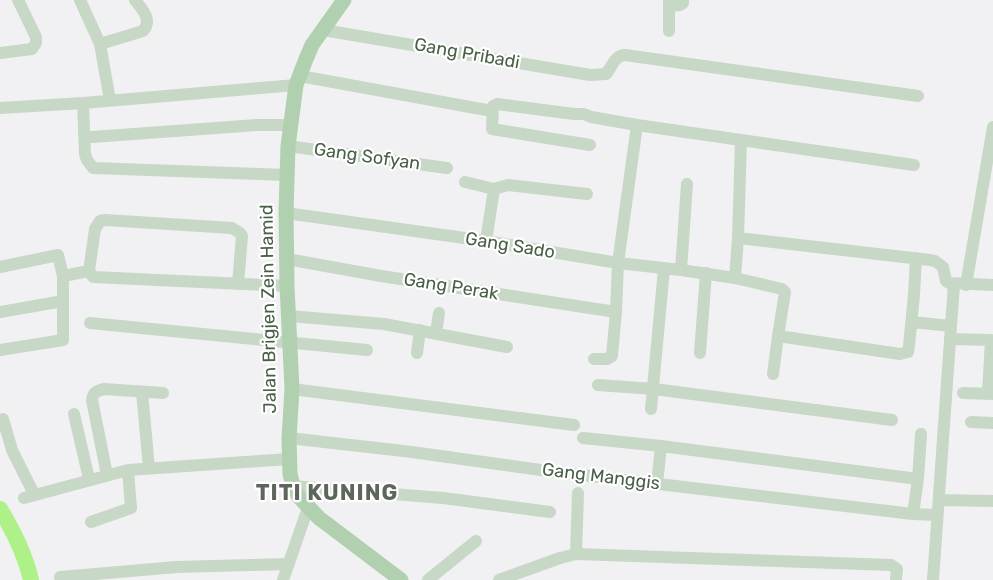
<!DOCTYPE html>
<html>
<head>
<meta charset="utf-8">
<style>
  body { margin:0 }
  canvas { display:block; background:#f1f0f3 }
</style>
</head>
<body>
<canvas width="993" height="580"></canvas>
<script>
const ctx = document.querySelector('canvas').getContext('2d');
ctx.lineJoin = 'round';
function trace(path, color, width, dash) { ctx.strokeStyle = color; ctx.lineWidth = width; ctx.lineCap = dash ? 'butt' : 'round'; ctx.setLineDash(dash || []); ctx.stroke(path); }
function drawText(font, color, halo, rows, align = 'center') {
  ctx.font = font + ' Rubik,sans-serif'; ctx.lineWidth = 4.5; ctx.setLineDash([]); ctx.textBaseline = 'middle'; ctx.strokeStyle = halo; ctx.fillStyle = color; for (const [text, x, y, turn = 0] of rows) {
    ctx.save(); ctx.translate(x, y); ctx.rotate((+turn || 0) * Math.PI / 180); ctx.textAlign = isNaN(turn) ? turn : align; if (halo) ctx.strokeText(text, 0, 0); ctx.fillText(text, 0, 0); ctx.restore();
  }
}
trace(new Path2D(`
  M 0,509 C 14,532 25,554 31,580`), '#aef188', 16);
trace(new Path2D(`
  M 80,0 L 100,44 L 110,100
  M 669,0 L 669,31
  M 669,6 L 680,5 L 683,3 L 683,0
  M 323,30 L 590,75 L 606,74 C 612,67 615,55 625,55 L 918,96
  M 100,44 L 143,31 C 153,20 142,9 135,0
  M 0,53 L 32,49 L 36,43 L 36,37 L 18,0
  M 300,76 L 492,111
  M 83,103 L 85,154 L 87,160 L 93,168 L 287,175
  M 0,108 L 83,103 L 296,85
  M 92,137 L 257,125 L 291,125
  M 590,145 L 492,129 L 493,106 L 497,104 L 574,114 L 584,114 L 591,117 L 637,125 L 914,165
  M 288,146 L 447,168
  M 465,182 L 494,189
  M 286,213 L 486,241 L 618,263 L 681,270 L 735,278 L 782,289 L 785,292 L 778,336 L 900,354 L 908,352 L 909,346 L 914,295 L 916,258
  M 738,238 L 930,260 L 935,261 L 943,267 L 946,281 L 949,283 L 993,285
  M 486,241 L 494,189 L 508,185 L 587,194
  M 287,259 L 381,276 L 616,312
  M 0,267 L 58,255 L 63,276 L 89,271
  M 681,270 L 687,184
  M 735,278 L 738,238 L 741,140
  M 238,284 L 242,236 L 240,233 L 232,228 L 105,220 L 100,221 L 95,229 L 89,271 L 93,277 L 287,286
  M 966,285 L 993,127
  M 0,312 L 63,301
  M 289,316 L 384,324 L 507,347
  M 912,322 L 951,326
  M 90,323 L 367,350
  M 436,333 L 439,313
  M 950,339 L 991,340 L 988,393
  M 0,350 L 63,340 L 63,276
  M 417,353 L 420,330
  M 700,353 L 706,273
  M 594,359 L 607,359 L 612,356 L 616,312 L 618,263 L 637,125
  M 773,374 L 778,336
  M 598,385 L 654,389 L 892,420
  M 292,389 L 574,425
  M 142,392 L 149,468
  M 963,393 L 993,394
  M 651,409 L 664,269
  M 74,414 L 89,479
  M 3,419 L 12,450 L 34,494
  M 971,422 L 993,423
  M 289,438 L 412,452 L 548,471 L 913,514 L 937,515
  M 583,438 L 661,446 L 918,479
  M 107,475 L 92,400 C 93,392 97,391 104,389 L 163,393
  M 657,484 L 661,446
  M 293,486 L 443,498 L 550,512
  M 24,498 L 128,470 L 289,459
  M 939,500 L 993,501
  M 913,514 L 918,479 L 921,434
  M 91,522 L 131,508 L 128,470
  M 576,554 L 578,493
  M 60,577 L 177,567 L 289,564
  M 283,580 L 308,508
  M 428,580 L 476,541
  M 499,580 L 560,558 L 576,554 L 891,565 L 897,569 L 896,580
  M 933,580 L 954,284`), '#c8d8c6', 12);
trace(new Path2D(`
  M 344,0 L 312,45 L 306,59 L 296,85 L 288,146 L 286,213 L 287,286 L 292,389 L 289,438 L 290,474 L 293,486 L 299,497 L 319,518 L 401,580`), '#b1d0af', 15);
drawText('18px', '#495f47', '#fff', [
  ["Gang Pribadi",467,54,10],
  ["Gang Sofyan",367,157,8],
  ["Gang Sado",510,246,9],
  ["Gang Perak",451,287,9],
  ["Jalan Brigjen Zein Hamid",269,309,-91],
  ["Gang Manggis",601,477,7]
]);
ctx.letterSpacing = '1px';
drawText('bold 22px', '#5d665c', '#fff', [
  ["TITI KUNING",327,494]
]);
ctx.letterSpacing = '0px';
</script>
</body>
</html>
